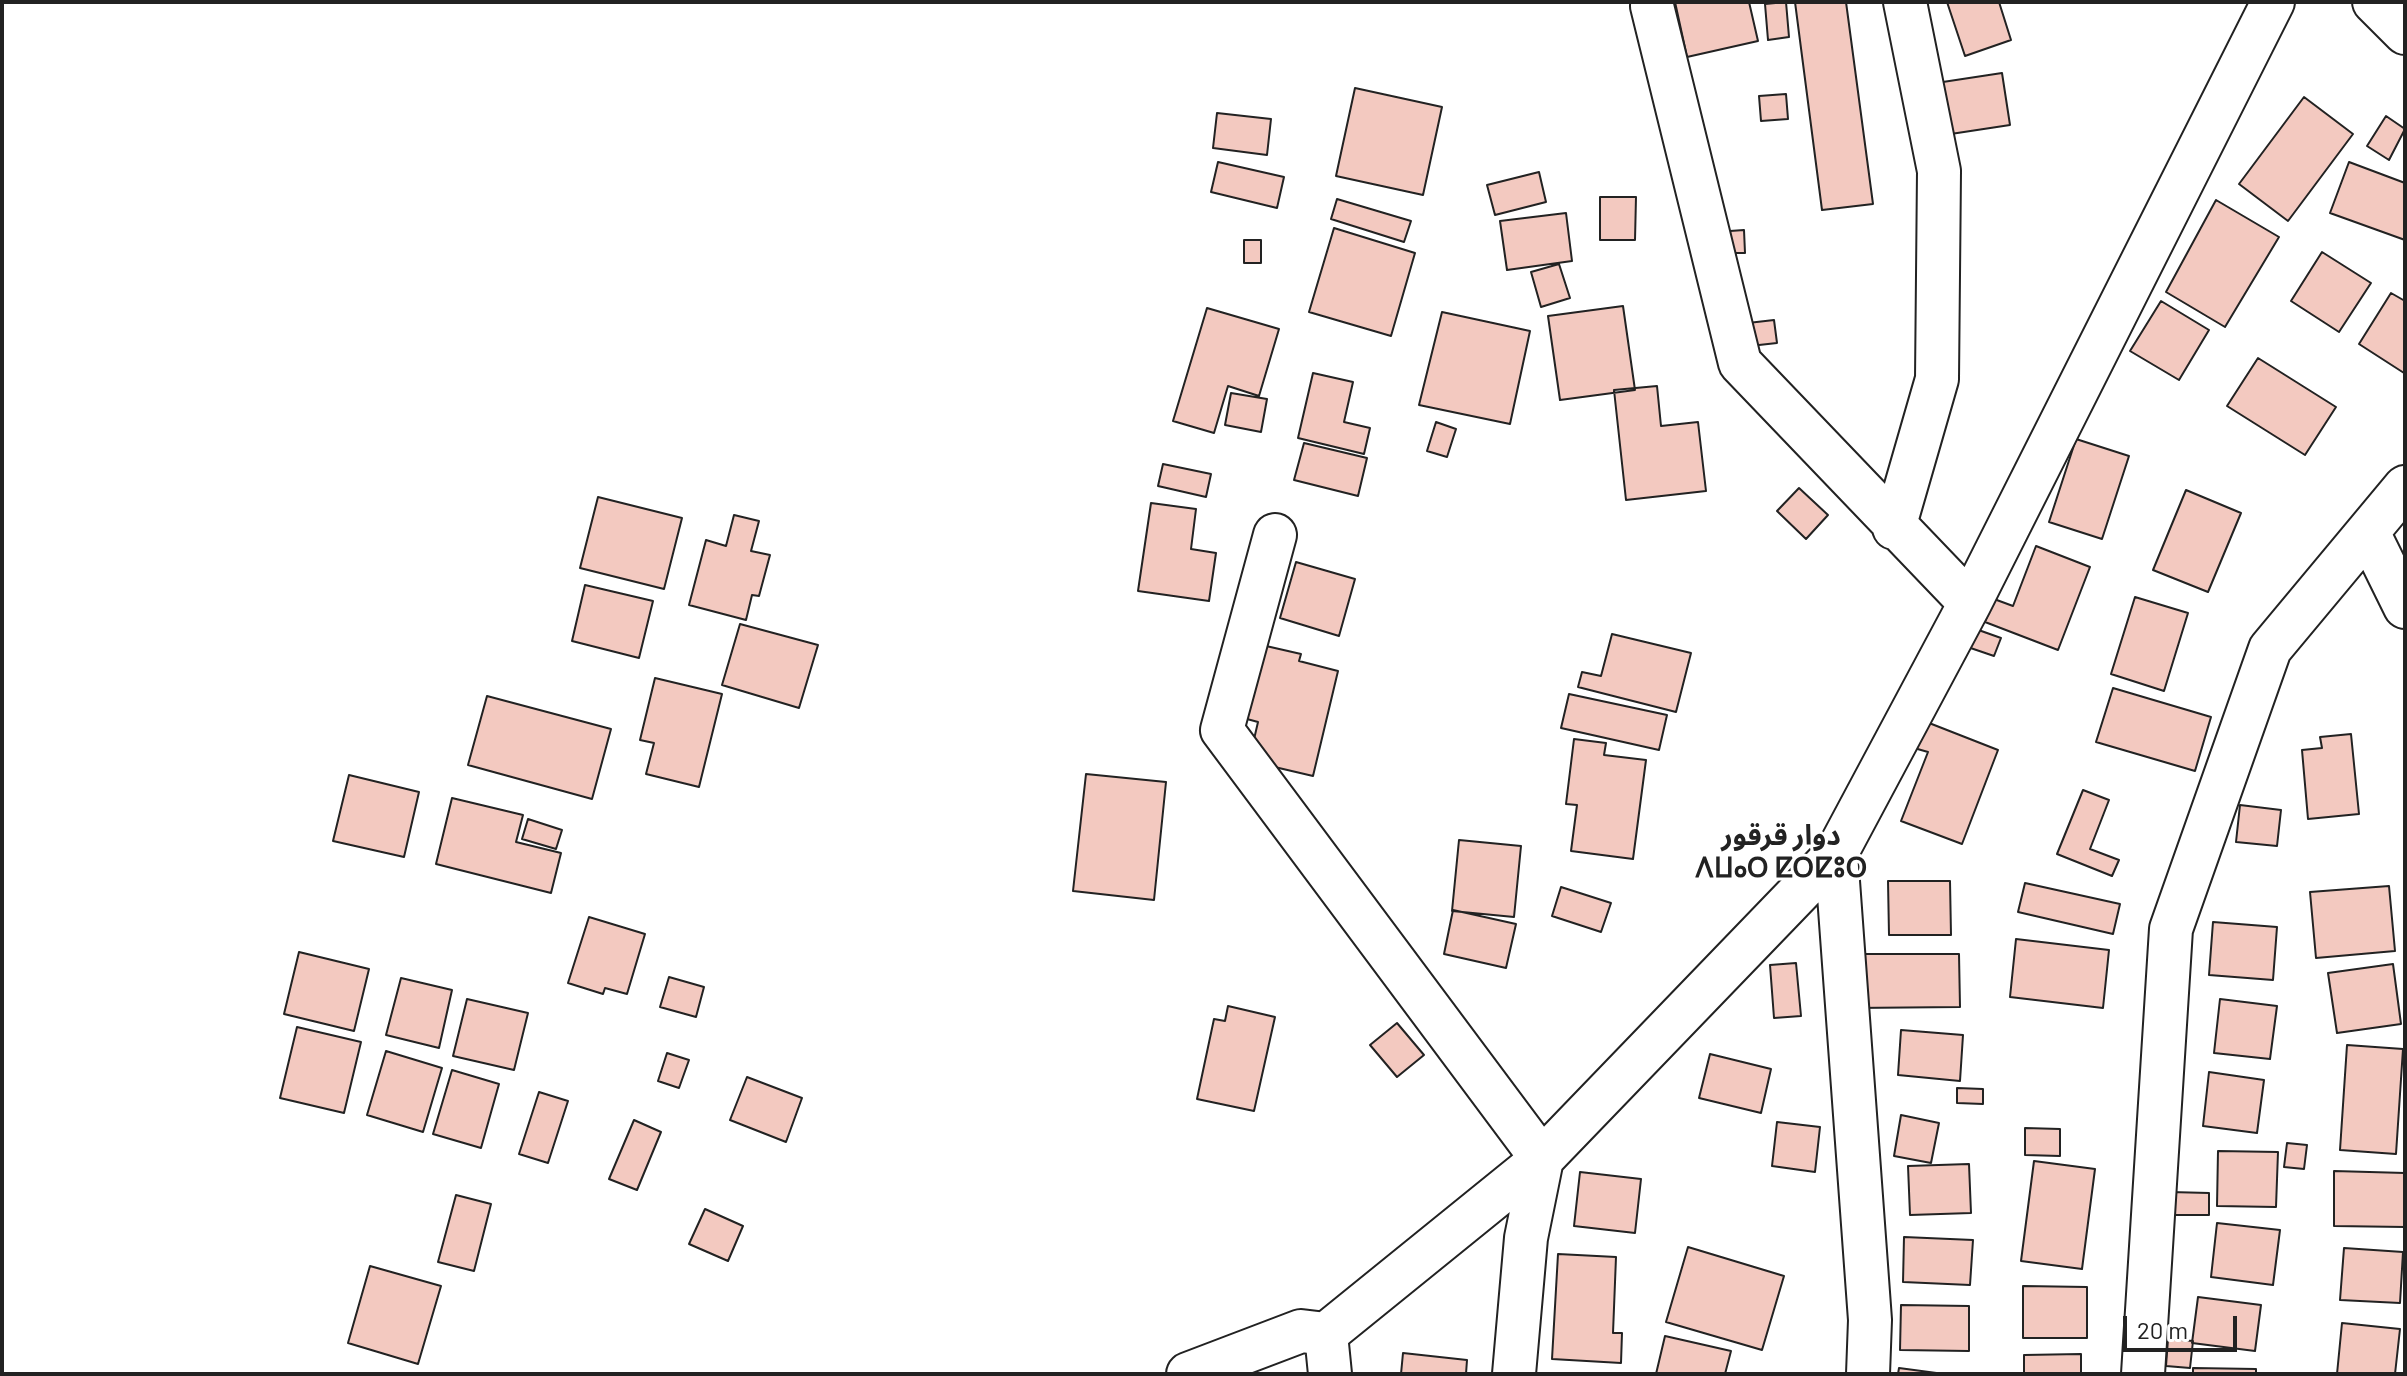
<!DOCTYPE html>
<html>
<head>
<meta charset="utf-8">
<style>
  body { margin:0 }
  #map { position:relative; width:2407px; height:1376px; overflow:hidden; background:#fff; font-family:Barlow,sans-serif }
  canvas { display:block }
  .frame { position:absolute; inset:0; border:4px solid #222; pointer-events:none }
  .scale { position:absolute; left:2123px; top:1316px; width:114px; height:36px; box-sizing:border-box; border:4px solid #222; border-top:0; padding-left:10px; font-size:24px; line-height:28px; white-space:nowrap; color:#222; -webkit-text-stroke:6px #fff; paint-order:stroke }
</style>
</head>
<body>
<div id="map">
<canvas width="2407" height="1376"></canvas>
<div class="frame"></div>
<div class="scale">20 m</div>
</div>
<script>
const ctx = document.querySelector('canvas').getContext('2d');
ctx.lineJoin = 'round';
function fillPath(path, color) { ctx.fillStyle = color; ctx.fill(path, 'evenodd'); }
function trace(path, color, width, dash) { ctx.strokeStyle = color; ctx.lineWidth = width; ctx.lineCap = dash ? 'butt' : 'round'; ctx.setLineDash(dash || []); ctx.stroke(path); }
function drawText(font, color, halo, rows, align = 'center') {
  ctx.font = font + ' Barlow,"Noto Sans Arabic","Noto Sans Tifinagh",sans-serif'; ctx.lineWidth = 6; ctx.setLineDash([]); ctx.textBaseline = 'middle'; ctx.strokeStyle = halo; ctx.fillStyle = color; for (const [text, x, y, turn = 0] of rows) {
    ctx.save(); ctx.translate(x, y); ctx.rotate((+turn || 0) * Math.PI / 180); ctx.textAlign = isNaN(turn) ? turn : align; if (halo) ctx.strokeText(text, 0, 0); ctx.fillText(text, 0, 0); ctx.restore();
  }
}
const building = new Path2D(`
  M 1675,2 L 1749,2 L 1758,41 L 1687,57 Z
  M 1786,2 L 1789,37 L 1768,40 L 1765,4 Z
  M 1795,2 L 1846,2 L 1873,204 L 1822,210 Z
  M 1947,2 L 1999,2 L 2011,40 L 1965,56 Z
  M 2002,73 L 2010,125 L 1931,137 L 1923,85 Z
  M 1355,88 L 1442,107 L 1423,195 L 1336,176 Z
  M 1786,94 L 1788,119 L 1761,121 L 1759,96 Z
  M 2304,97 L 2353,134 L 2288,221 L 2239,184 Z
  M 1217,113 L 1271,119 L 1267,155 L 1213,148 Z
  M 2386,116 L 2405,129 L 2389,160 L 2367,146 Z
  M 1218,162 L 1284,177 L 1277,208 L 1211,192 Z
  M 2349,162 L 2405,183 L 2405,240 L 2330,213 Z
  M 1539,172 L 1546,202 L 1495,215 L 1487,185 Z
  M 1600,197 L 1636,197 L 1635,240 L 1600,240 Z
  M 1337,199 L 1411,221 L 1404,242 L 1331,219 Z
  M 2216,200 L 2279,237 L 2225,327 L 2166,292 Z
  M 1566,213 L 1572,261 L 1507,270 L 1500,221 Z
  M 1334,228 L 1415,253 L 1391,336 L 1309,312 Z
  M 1744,230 L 1745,253 L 1731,253 L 1730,231 Z
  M 1244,240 L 1261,240 L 1261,263 L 1244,263 Z
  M 2322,252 L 2371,283 L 2339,332 L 2291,301 Z
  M 1559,264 L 1570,298 L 1541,307 L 1531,272 Z
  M 2391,293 L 2405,301 L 2404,373 L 2359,344 Z
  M 2161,301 L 2209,330 L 2179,380 L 2130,351 Z
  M 1623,306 L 1635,390 L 1560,400 L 1548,316 Z
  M 1207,308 L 1279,329 L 1259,396 L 1228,386 L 1214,433 L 1173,421 Z
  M 1442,312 L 1530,331 L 1510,424 L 1419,405 Z
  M 1774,320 L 1777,343 L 1750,346 L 1748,323 Z
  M 2258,358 L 2336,407 L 2305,455 L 2227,406 Z
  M 1313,373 L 1353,382 L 1344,422 L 1370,428 L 1364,454 L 1298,438 Z
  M 1657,386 L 1661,426 L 1698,422 L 1706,491 L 1626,500 L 1614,390 Z
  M 1231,393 L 1267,399 L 1261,432 L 1225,425 Z
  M 1436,422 L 1456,429 L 1447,457 L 1427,451 Z
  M 2076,439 L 2129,456 L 2102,539 L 2049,522 Z
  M 1304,443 L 1367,458 L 1358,496 L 1294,480 Z
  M 1163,464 L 1211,474 L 1206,497 L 1158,486 Z
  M 1799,488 L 1828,515 L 1806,539 L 1777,511 Z
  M 2186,490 L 2241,513 L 2208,592 L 2153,570 Z
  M 598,497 L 682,518 L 664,589 L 580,568 Z
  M 1151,503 L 1196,509 L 1191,549 L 1216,553 L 1209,601 L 1138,591 Z
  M 734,515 L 759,521 L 751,551 L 770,555 L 759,596 L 752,595 L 746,620 L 689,605 L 706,540 L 726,546 Z
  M 2036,546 L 2090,567 L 2058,650 L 1985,622 L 1994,599 L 2013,606 Z
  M 1296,562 L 1355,579 L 1339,636 L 1280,618 Z
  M 585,585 L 653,601 L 639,658 L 572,641 Z
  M 2135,597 L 2188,613 L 2164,691 L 2111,674 Z
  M 1956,622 L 2001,638 L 1994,656 L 1950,641 Z
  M 740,624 L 818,645 L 799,708 L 722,685 Z
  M 1612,634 L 1691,653 L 1676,712 L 1578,687 L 1582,672 L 1601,676 Z
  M 1253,643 L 1301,654 L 1299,661 L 1338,671 L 1313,776 L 1249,761 L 1258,722 L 1236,716 Z
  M 655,678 L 722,694 L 699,787 L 646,774 L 654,743 L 640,740 Z
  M 2113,688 L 2211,717 L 2195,771 L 2096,742 Z
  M 1569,694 L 1667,715 L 1659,750 L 1561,728 Z
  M 487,696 L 611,729 L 592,799 L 468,765 Z
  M 1924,721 L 1998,750 L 1962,844 L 1901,821 L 1928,752 L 1914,748 Z
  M 2351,734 L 2359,814 L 2308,819 L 2302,750 L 2322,748 L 2320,737 Z
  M 1574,739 L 1606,743 L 1604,755 L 1646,760 L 1633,859 L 1571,851 L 1577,805 L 1566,804 Z
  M 1086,774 L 1166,782 L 1154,900 L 1073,891 Z
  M 349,775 L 419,792 L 404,857 L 333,841 Z
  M 2083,790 L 2109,800 L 2090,849 L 2119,860 L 2112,876 L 2057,854 Z
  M 452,798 L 523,815 L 516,842 L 561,853 L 551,893 L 436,864 Z
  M 2240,805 L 2281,810 L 2277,846 L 2236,842 Z
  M 528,819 L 562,830 L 556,849 L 522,839 Z
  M 1459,840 L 1521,846 L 1514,917 L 1452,911 Z
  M 1888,881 L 1950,881 L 1951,935 L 1889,935 Z
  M 2025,883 L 2120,904 L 2113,934 L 2018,912 Z
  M 2389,886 L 2395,951 L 2316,958 L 2310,892 Z
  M 1561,887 L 1611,903 L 1601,932 L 1552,916 Z
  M 1453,910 L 1516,924 L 1506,968 L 1444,954 Z
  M 589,917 L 645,934 L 627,994 L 605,988 L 603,994 L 568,983 Z
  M 2213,922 L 2277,927 L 2273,980 L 2209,975 Z
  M 2016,939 L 2109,950 L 2103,1008 L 2010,997 Z
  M 299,952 L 369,969 L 354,1031 L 284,1014 Z
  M 1853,954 L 1959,954 L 1960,1007 L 1853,1008 Z
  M 1796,963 L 1801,1016 L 1774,1018 L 1770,965 Z
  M 2393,964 L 2401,1024 L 2337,1033 L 2328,973 Z
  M 669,977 L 704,987 L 696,1017 L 660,1007 Z
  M 401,978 L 452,990 L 439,1048 L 386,1035 Z
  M 467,999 L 528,1013 L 514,1070 L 453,1056 Z
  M 2220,999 L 2277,1006 L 2270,1059 L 2214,1053 Z
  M 1228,1006 L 1275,1017 L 1254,1111 L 1197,1099 L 1214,1019 L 1225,1021 Z
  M 1397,1023 L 1424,1055 L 1397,1077 L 1370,1045 Z
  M 297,1027 L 361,1042 L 344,1113 L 280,1098 Z
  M 1901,1030 L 1963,1035 L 1960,1081 L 1898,1075 Z
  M 2347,1045 L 2403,1049 L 2396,1154 L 2340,1150 Z
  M 386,1051 L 442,1068 L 423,1132 L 367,1115 Z
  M 667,1053 L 689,1060 L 679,1088 L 658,1081 Z
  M 1710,1054 L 1771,1069 L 1761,1113 L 1699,1098 Z
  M 452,1070 L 499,1084 L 481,1148 L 433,1134 Z
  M 2209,1072 L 2264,1080 L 2257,1133 L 2203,1126 Z
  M 747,1077 L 802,1098 L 786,1142 L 730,1120 Z
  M 1957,1088 L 1983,1089 L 1983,1104 L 1957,1103 Z
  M 539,1092 L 568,1101 L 548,1163 L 519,1154 Z
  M 1901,1115 L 1939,1123 L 1931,1163 L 1894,1156 Z
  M 634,1120 L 661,1132 L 637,1190 L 609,1179 Z
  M 1777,1122 L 1820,1127 L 1815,1172 L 1772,1166 Z
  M 2025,1128 L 2060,1129 L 2060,1156 L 2025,1155 Z
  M 2287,1143 L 2307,1145 L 2304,1169 L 2284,1167 Z
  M 2218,1151 L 2278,1152 L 2276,1207 L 2217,1206 Z
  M 2034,1161 L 2095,1169 L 2082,1269 L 2021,1261 Z
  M 1969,1164 L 1971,1213 L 1910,1215 L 1908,1166 Z
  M 2334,1171 L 2405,1173 L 2405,1227 L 2334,1226 Z
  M 1580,1172 L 1641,1179 L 1635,1233 L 1574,1226 Z
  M 2170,1192 L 2209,1193 L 2209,1215 L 2170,1215 Z
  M 456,1195 L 491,1204 L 474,1271 L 438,1262 Z
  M 705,1209 L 743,1226 L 728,1261 L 689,1244 Z
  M 2217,1223 L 2280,1230 L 2273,1285 L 2211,1277 Z
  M 1904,1237 L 1973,1240 L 1970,1285 L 1903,1282 Z
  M 1688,1247 L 1784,1276 L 1762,1350 L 1666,1322 Z
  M 2344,1248 L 2403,1252 L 2400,1303 L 2340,1300 Z
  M 1558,1254 L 1616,1257 L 1613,1333 L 1622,1333 L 1621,1363 L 1552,1359 Z
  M 370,1266 L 441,1286 L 418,1364 L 348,1343 Z
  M 2023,1286 L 2087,1287 L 2087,1338 L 2023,1338 Z
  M 2198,1297 L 2261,1305 L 2255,1351 L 2192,1343 Z
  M 1901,1305 L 1969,1306 L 1969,1351 L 1900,1350 Z
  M 2342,1323 L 2400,1329 L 2395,1374 L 2337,1374 Z
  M 1665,1336 L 1731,1351 L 1725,1374 L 1656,1374 Z
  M 2168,1339 L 2193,1341 L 2190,1368 L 2166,1366 Z
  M 1403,1353 L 1467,1360 L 1466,1374 L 1401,1374 Z
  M 2081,1354 L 2081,1374 L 2024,1374 L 2024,1355 Z
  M 1899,1368 L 1944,1374 L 1898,1374 Z
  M 2193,1368 L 2256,1369 L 2256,1374 L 2193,1374 Z`);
fillPath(building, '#f3c9c0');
trace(building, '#222', 2);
const minor = new Path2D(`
  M 2374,2 L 2405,33
  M 1652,6 L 1740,363 L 1970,603
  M 1894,528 L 1937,379 L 1939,171 L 1905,2
  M 2369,534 L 2405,607
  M 1275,535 L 1222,730 L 1542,1159 L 1526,1238 L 1514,1374
  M 1836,854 L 1870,1320 L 1868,1374
  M 1188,1374 L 1301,1331 L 1326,1334
  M 1330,1374 L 1326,1334 L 1542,1159 L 1836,854 L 1970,603 L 2273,2
  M 2143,1374 L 2171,929 L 2270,649 L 2405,487`);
trace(minor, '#222', 46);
trace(minor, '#fff', 42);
drawText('bold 28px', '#222', '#fff', [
  ["دوار قرقور",1781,836],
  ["ⴷⵡⴰⵔ ⵇⵔⵇⵓⵔ",1781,868]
]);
</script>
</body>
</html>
